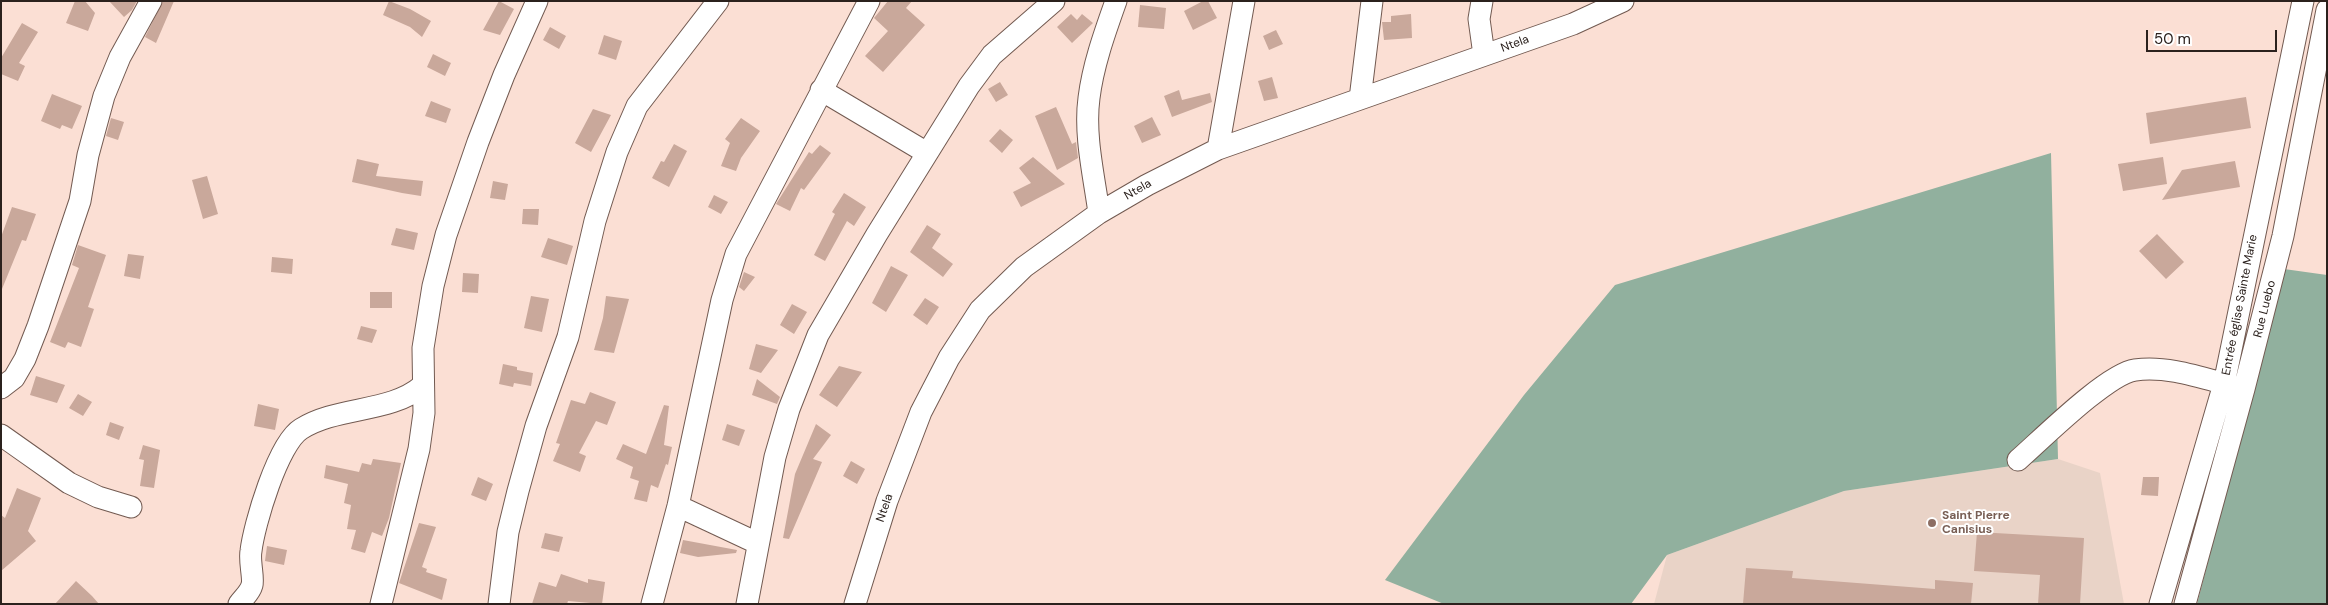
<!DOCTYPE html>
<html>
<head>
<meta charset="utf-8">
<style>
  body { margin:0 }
  #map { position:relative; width:2328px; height:605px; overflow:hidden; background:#fbdfd4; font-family:"DM Sans",sans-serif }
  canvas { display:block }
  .frame { position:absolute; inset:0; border:2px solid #2b211d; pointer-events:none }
  .scale { position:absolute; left:2146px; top:30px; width:131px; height:22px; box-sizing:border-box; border:2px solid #2b211d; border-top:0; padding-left:6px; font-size:15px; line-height:18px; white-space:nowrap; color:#2b211d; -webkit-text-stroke:4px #fff; paint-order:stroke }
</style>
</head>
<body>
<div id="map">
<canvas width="2328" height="605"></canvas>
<div class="frame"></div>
<div class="scale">50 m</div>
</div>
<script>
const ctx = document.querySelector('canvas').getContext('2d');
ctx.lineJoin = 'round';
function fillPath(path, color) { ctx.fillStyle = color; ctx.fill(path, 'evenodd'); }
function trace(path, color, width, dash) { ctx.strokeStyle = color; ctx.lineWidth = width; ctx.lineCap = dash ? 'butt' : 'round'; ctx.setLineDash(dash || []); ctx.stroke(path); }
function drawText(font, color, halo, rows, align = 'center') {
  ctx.font = font + ' "DM Sans",sans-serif'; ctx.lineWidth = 4; ctx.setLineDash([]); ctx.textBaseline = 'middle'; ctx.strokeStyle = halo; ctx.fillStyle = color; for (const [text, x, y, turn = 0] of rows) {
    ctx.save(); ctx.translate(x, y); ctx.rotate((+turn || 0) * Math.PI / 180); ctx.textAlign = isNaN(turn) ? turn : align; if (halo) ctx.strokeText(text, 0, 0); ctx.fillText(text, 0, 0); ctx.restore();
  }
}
fillPath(new Path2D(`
  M 2058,459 L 2100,473 L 2124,604 L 1654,604 L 1667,555 L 1844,491 Z`), '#e9d3c7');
fillPath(new Path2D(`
  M 2051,153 L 2058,459 L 1844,491 L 1667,555 L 1631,604 L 1444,604 L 1385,580 L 1524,395 L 1615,285 Z
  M 2284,269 L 2327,275 L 2327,604 L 2197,604 Z`), '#91b09e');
fillPath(new Path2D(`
  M 75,1 L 85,1 L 95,13 L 88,31 L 66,23 Z
  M 109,1 L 137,1 L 132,10 L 124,17 Z
  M 163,1 L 174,1 L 156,43 L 145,37 Z
  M 389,1 L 410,9 L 431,21 L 422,37 L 410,27 L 383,15 Z
  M 499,1 L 514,9 L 500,35 L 483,30 Z
  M 888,1 L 912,1 L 906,8 L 925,25 L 883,72 L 865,56 L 888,31 L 874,18 Z
  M 1203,1 L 1208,1 L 1217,18 L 1193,30 L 1184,11 Z
  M 1140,5 L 1166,8 L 1164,29 L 1138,27 Z
  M 1071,14 L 1077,20 L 1082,14 L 1093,23 L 1072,43 L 1057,27 Z
  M 1411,14 L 1412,38 L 1384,40 L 1382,22 L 1391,22 L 1391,16 Z
  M 22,23 L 38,32 L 19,63 L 25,66 L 18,81 L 1,74 L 1,58 Z
  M 550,27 L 566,36 L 559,49 L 543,40 Z
  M 1276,30 L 1283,44 L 1269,50 L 1263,36 Z
  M 604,35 L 622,41 L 616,60 L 598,54 Z
  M 433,54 L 451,63 L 445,76 L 427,67 Z
  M 1272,77 L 1278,98 L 1264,101 L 1258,81 Z
  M 1000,82 L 1008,95 L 996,102 L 988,89 Z
  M 1179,90 L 1182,100 L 1210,93 L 1212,102 L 1172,117 L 1164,96 Z
  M 52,94 L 82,106 L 72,129 L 62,125 L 60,129 L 41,121 Z
  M 2246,97 L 2251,128 L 2150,144 L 2146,113 Z
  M 431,101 L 451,109 L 446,123 L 425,116 Z
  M 1056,107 L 1072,144 L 1076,142 L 1078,158 L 1057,170 L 1035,116 Z
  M 593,109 L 611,115 L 591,152 L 575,143 Z
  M 1152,117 L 1161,135 L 1142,143 L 1134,126 Z
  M 111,118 L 124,122 L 118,140 L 106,136 Z
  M 741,118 L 760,131 L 741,158 L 736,171 L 721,166 L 730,143 L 725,139 Z
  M 1000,129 L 1013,140 L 1002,153 L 989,141 Z
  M 674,144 L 687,151 L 669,187 L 652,178 L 661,161 L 664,162 Z
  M 820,145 L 831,153 L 804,190 L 801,188 L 790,211 L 776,204 L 809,152 L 812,154 Z
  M 1033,157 L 1065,184 L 1021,207 L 1013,192 L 1031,183 L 1019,168 Z
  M 2163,157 L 2167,184 L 2123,191 L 2118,164 Z
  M 357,159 L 379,164 L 376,176 L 423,181 L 421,196 L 402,193 L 352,182 Z
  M 2235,161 L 2240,187 L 2162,200 L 2182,170 Z
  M 207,176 L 218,214 L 203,219 L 192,180 Z
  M 493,181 L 508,184 L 505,200 L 490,198 Z
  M 844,193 L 866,207 L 854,226 L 847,221 L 825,261 L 814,255 L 835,214 L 832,212 Z
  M 714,195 L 728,202 L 721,214 L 708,207 Z
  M 12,207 L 36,214 L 26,241 L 22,240 L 2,289 L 1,237 Z
  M 523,209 L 539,209 L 538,225 L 522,224 Z
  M 927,225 L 941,234 L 932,248 L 953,264 L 943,277 L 910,252 Z
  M 396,228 L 418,233 L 414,250 L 391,245 Z
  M 2157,234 L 2184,262 L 2166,279 L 2139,251 Z
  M 548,238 L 573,246 L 567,265 L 541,257 Z
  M 78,245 L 106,255 L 88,307 L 94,309 L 81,347 L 68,342 L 65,348 L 50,342 L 79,268 L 72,265 Z
  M 128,254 L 144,256 L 140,279 L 124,276 Z
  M 272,257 L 293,259 L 292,274 L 271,272 Z
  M 891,266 L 908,275 L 886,312 L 872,303 Z
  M 744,272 L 755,277 L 744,291 L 739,287 Z
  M 463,273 L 479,274 L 478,293 L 462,292 Z
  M 370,292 L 392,292 L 392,308 L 370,308 Z
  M 531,296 L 549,299 L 542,332 L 524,328 Z
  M 606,296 L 629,299 L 614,353 L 594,350 L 603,318 Z
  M 925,298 L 939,307 L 927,325 L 913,315 Z
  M 792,304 L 807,312 L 794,334 L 780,325 Z
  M 361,326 L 377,330 L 372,343 L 357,339 Z
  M 756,344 L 778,350 L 761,373 L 749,369 Z
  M 503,364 L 517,367 L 517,370 L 533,373 L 531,386 L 514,383 L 513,387 L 499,384 Z
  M 839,366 L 862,372 L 837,407 L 819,395 Z
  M 36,376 L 65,385 L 57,403 L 30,395 Z
  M 757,379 L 780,397 L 777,404 L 752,395 Z
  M 590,392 L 616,402 L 607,425 L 596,421 L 579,453 L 586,456 L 580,472 L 553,461 L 560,444 L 556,443 L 571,400 L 585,404 Z
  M 78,394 L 92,402 L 83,416 L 69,408 Z
  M 258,404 L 279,409 L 275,430 L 254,426 Z
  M 664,405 L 669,406 L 664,445 L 672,447 L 668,465 L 666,464 L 658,488 L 651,485 L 647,502 L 634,499 L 639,481 L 630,478 L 633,467 L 616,459 L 623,444 L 646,454 Z
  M 110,422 L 124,427 L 119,440 L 106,435 Z
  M 727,424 L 745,430 L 739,446 L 722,440 Z
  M 816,424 L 831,435 L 813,459 L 822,462 L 789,539 L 783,538 L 795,474 Z
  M 143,445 L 160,450 L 154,488 L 140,486 L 144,460 L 139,459 Z
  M 373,459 L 401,463 L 389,518 L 382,536 L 372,532 L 365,553 L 351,549 L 356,530 L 347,529 L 351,505 L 344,503 L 348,484 L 324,478 L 326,465 L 359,472 L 362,463 L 371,465 Z
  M 851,461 L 865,469 L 857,484 L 843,476 Z
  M 478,477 L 493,484 L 486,501 L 471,495 Z
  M 2143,477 L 2159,477 L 2158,496 L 2141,495 Z
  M 17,488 L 41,498 L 28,531 L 36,541 L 1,571 L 1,515 L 5,518 Z
  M 419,523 L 436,527 L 422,567 L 427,569 L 426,572 L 447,579 L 442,600 L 399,583 Z
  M 1977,532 L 2084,538 L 2080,604 L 2038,604 L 2040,575 L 1974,571 Z
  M 545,533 L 563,537 L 559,552 L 541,548 Z
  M 683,540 L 737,550 L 736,553 L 698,557 L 680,553 Z
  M 267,546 L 287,550 L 284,565 L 265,561 Z
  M 1746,568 L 1793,571 L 1792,578 L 1935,589 L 1935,580 L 1973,583 L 1971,604 L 1743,604 Z
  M 561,574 L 588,583 L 588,579 L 605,582 L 602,604 L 568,601 L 567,604 L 532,604 L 539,582 L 556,587 Z
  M 76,581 L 92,596 L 99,604 L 55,604 Z`), '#c9a89b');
const minor = new Path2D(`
  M 1482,1 L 1479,19 L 1484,55
  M 821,90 L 927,153
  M 1360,99 L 1372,1
  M 1218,149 L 1244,1
  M 1099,213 C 1094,176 1084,135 1089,98 C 1093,65 1105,32 1116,1
  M 1,388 L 14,378 L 25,359 L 38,326 L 80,201 L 88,155 L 104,96 L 120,57 L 151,1
  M 1,435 L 69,483 L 98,497 L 131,507
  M 2018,460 C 2042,439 2107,374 2135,370 C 2168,365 2205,379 2237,387
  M 678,506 L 757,543
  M 239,604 C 243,598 250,593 252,585 C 254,578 249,561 251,551 C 254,525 278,443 301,429 C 337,406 391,413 422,386
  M 381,604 L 419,449 L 424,413 L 423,348 L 433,286 L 446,235 L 478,142 L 504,75 L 537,1
  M 499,604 L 508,532 L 518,491 L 536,426 L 568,337 L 595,221 L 617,152 L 637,106 L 718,1
  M 652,604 L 678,506 L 722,300 L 736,254 L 869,1
  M 747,604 L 775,457 L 789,409 L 818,335 L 877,234 L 969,86 L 992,55 L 1054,1
  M 855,604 L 887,501 L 921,412 L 949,358 L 980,310 L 1024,267 L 1099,213 L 1147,185 L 1218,149 L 1573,24 L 1623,1
  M 2160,604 L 2224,384 L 2303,1
  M 2185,604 L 2244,389 L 2283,236 L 2327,10`);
trace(minor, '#725a51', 23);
trace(minor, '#fff', 21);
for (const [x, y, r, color] of [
  [1932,523,5,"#8d6e63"]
]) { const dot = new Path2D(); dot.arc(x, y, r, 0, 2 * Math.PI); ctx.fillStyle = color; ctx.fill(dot); trace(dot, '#fff', 2); }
drawText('12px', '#2b211d', '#fff', [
  ["Ntela",1515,44,-20],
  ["Ntela",1138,190,-30],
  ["Entrée église Sainte Marie",2240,305,-79],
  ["Rue Luebo",2265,309,-76],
  ["Ntela",885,508,-71]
]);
drawText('bold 12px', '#785e54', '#fff', [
  ["Saint Pierre",1942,516],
  ["Canisius",1942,530]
], 'left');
</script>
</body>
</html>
